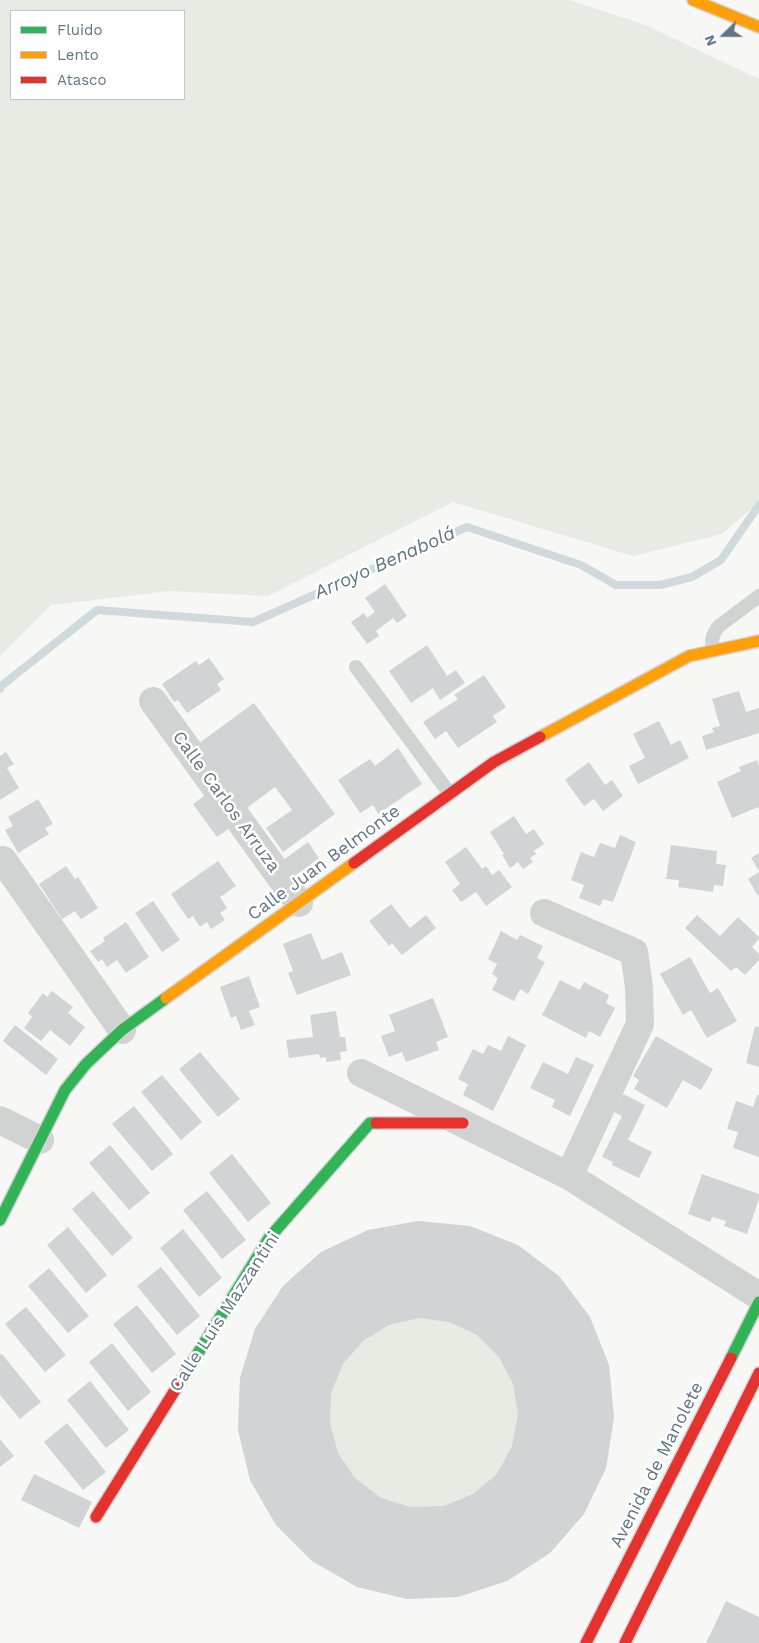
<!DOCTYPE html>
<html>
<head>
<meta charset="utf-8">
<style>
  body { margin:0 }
  #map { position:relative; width:759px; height:1643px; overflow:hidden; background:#f7f7f6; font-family:"Work Sans",sans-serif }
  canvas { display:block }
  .legend { position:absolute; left:10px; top:10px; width:175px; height:90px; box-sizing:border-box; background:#fff; border:1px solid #bfc8cd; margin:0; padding:6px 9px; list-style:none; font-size:15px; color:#607683 }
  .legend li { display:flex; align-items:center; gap:10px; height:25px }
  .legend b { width:25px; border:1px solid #bfc8cd }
  .north { position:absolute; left:699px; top:10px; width:50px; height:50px; -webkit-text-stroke:4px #fff; paint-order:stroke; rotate:248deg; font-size:14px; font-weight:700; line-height:20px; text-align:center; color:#607683 }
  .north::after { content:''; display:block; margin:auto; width:18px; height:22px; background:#607683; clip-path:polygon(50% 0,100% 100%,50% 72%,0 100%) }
</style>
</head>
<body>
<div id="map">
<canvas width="759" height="1643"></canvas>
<ul class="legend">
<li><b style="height:6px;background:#30b455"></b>Fluido</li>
<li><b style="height:6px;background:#ff9f0a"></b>Lento</li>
<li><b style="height:6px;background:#e5322d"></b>Atasco</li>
</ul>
<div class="north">N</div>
</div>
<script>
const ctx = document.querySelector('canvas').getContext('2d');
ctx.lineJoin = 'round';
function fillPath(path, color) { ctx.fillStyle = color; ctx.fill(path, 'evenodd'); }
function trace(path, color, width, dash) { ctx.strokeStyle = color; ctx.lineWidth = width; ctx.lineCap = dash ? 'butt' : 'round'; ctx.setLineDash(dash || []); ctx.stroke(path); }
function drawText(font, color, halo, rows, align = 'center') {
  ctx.font = font + ' "Work Sans",sans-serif'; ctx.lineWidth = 5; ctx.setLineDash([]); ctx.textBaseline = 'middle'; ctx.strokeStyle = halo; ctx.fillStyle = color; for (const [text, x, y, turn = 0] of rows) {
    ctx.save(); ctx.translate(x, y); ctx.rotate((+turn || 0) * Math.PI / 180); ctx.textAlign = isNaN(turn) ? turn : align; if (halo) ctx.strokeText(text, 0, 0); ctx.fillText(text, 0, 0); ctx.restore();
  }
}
fillPath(new Path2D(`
  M 0,0 L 569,0 L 643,24 L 759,79 L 759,502 L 722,534 L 633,556 L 453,502 L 268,596 L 169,591 L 51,605 L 0,656 ZM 184,11 L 184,99 L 11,99 L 11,11 Z
  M 419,1221 L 609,1365 L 614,1417 L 606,1468 L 584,1514 L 550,1553 L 507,1581 L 458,1597 L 407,1599 L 357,1587 L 312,1561 L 276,1525 L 250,1480 L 238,1430 L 240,1378 L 255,1329 L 283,1286 L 321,1252 L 368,1230 Z`), '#e7ebe4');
trace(new Path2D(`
  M 0,689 L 1,686 L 97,610 L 253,622 L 467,527 L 581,565 L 616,585 L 660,585 L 692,577 L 721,560 L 759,505`), '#d0dadc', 8);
fillPath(new Path2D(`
  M 385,584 L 407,616 L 397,623 L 393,618 L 376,631 L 379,636 L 367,644 L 351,622 L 364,613 L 367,618 L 375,612 L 365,598 Z
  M 427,645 L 447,676 L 456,670 L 465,683 L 440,700 L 433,688 L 411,703 L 389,671 Z
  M 209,658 L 224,679 L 217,684 L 221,690 L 187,713 L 178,700 L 174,702 L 162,684 L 196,661 L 199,665 Z
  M 484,675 L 506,707 L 493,716 L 497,722 L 458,748 L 446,731 L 435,739 L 423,722 L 458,699 L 454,695 Z
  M 739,691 L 746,712 L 759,708 L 759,733 L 706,750 L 702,736 L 714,732 L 712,728 L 720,726 L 712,699 Z
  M 254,703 L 335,814 L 283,852 L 266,828 L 292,810 L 275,787 L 243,811 L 195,746 Z
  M 659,721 L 671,745 L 680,740 L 689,758 L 638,784 L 629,766 L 645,758 L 633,734 Z
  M 398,748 L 422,784 L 378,814 L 373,805 L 360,813 L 338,780 L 370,759 L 375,766 Z
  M 6,752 L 14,764 L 7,768 L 19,788 L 0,800 L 0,756 Z
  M 757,760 L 759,766 L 759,810 L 758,807 L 732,818 L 717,782 L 741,771 L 739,767 Z
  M 589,762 L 605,785 L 612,780 L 623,796 L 603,811 L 594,799 L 584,806 L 565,780 Z
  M 211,791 L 235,824 L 217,837 L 193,804 Z
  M 38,799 L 53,824 L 45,828 L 49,834 L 18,853 L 5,830 L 13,826 L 8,817 Z
  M 514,816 L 526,834 L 534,829 L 544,844 L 534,851 L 536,854 L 530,858 L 533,862 L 523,869 L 518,862 L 510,868 L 502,855 L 504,854 L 490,832 Z
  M 620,835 L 636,842 L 613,902 L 603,899 L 600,906 L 579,898 L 584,885 L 571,880 L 581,852 L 594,857 L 600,843 L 615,848 Z
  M 308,842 L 319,858 L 291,879 L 279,863 Z
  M 671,845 L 717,851 L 716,864 L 726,865 L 723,886 L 714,885 L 713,892 L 678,887 L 679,880 L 666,879 Z
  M 466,847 L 482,869 L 486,866 L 492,875 L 499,870 L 512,887 L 486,906 L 476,892 L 461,902 L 452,890 L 460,884 L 445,862 Z
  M 759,853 L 759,871 L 751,858 Z
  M 218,861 L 236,886 L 220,897 L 227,908 L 220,913 L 225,920 L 211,929 L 207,922 L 200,927 L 193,916 L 188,919 L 171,894 Z
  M 66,866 L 75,879 L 78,877 L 98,908 L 81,919 L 75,911 L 62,919 L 39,884 Z
  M 759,872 L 759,895 L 758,896 L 748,879 Z
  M 153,901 L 180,940 L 162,952 L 135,913 Z
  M 391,904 L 410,928 L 426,915 L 436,928 L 402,955 L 392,943 L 389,946 L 369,921 Z
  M 697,915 L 720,936 L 738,917 L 759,937 L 759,939 L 752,947 L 759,954 L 759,960 L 745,975 L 736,967 L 731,971 L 685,928 Z
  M 126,922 L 149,957 L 126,973 L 117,960 L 107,967 L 102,959 L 98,962 L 90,951 L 105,941 L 103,938 Z
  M 501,931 L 517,940 L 520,935 L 543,946 L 537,958 L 545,962 L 528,994 L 520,989 L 514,1001 L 492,990 L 498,978 L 492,974 L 497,964 L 488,959 Z
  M 311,933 L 322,960 L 342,952 L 351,975 L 297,995 L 288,973 L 293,971 L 283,944 Z
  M 690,957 L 710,993 L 718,988 L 737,1021 L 707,1038 L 691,1010 L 683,1015 L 660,974 Z
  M 249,976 L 260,1007 L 249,1011 L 255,1025 L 241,1030 L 236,1016 L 231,1018 L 220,987 Z
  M 560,980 L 580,990 L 584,982 L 609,995 L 606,1003 L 615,1008 L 600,1037 L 589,1031 L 586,1038 L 542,1015 Z
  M 52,991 L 73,1007 L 68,1013 L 85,1027 L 70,1046 L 50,1030 L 41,1041 L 24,1028 L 32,1017 L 28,1013 L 43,993 L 47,997 Z
  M 433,998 L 448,1037 L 436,1042 L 439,1050 L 406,1062 L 402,1052 L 389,1057 L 381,1036 L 395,1031 L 389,1015 Z
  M 336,1011 L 340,1037 L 345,1037 L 347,1051 L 340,1052 L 341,1060 L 326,1062 L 326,1057 L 320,1058 L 319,1054 L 289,1058 L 286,1040 L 313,1037 L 310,1015 Z
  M 15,1025 L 58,1059 L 46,1075 L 3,1041 Z
  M 755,1026 L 759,1027 L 759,1067 L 746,1063 Z
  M 508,1036 L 526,1045 L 493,1111 L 463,1095 L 468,1084 L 458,1079 L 473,1049 L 483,1054 L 488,1045 L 501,1051 Z
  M 656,1036 L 713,1069 L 701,1090 L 683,1080 L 667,1108 L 634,1089 L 639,1080 L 633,1076 Z
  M 200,1052 L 240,1099 L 218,1117 L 179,1069 Z
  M 576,1057 L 594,1065 L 570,1116 L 552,1107 L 555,1100 L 530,1088 L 543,1062 L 568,1074 Z
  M 162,1075 L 202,1122 L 181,1140 L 141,1092 Z
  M 623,1094 L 645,1105 L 628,1140 L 652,1152 L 639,1178 L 612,1165 L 613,1162 L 602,1157 L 622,1116 L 614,1112 Z
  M 757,1095 L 759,1095 L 759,1157 L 733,1148 L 738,1132 L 727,1129 L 736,1101 L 753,1107 Z
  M 134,1106 L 173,1154 L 152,1171 L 112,1124 Z
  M 110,1145 L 150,1193 L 129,1210 L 89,1163 Z
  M 232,1154 L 271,1203 L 248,1222 L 209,1173 Z
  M 702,1174 L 759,1194 L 759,1199 L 747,1234 L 724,1226 L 726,1221 L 712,1217 L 710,1222 L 688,1214 Z
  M 93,1191 L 133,1238 L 112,1256 L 72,1209 Z
  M 207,1191 L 246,1240 L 222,1259 L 183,1210 Z
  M 419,1221 L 470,1226 L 518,1245 L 559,1276 L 590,1317 L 609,1365 L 614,1417 L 606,1468 L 584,1514 L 550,1553 L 507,1581 L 458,1597 L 407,1599 L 357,1587 L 312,1561 L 276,1525 L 250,1480 L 238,1430 L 240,1378 L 255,1329 L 283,1286 L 321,1252 L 368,1230 ZM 419,1318 L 449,1322 L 477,1335 L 499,1357 L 513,1384 L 518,1414 L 512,1446 L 497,1474 L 473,1494 L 443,1506 L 411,1507 L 381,1498 L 355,1478 L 338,1453 L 330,1423 L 331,1393 L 343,1364 L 363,1341 L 389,1325 Z
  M 68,1227 L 107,1275 L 86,1293 L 47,1245 Z
  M 183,1229 L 222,1278 L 199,1297 L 160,1248 Z
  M 161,1267 L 200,1316 L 177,1335 L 137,1286 Z
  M 49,1268 L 89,1316 L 68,1333 L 28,1286 Z
  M 137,1305 L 176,1354 L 152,1373 L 113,1324 Z
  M 26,1307 L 66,1355 L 45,1372 L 5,1324 Z
  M 112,1343 L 151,1392 L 128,1411 L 89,1362 Z
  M 2,1354 L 41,1402 L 20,1419 L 0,1395 L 0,1355 Z
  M 90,1381 L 129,1430 L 106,1448 L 67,1400 Z
  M 67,1423 L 106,1472 L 83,1490 L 44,1442 Z
  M 0,1439 L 14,1456 L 0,1467 Z
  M 34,1474 L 92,1502 L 79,1528 L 21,1500 Z
  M 726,1601 L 759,1617 L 759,1643 L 706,1643 Z`), '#d2d3d4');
const fast = new Path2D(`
  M 0,1220 L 65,1090 L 86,1064 L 122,1030 L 166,998
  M 731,1358 L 759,1302
  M 190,1366 L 269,1238 L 370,1123 L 376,1123`);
const slow = new Path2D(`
  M 693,0 L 759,27
  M 540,737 L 689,656 L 759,641
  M 166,998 L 354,863`);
const jam = new Path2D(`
  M 354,863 L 494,762 L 540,737
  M 376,1123 L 463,1123
  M 96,1517 L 190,1366
  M 586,1643 L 731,1358
  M 625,1643 L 759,1373`);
trace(fast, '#d2d4d5', 14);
trace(slow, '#d2d4d5', 14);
trace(jam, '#d2d4d5', 14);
trace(new Path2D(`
  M 713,651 C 711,641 712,634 719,626 L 759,596
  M 356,667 L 450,794`), '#d1d2d2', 14);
trace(new Path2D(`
  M 153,701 L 299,903
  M 3,860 L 122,1030
  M 544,913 L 634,952 L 639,987 L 640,1024 L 569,1176
  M 361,1073 L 569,1176 L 759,1296
  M 0,1120 L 40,1140`), '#d1d2d2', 28);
trace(fast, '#30b455', 11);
trace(slow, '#ff9f0a', 11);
trace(jam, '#e5322d', 11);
drawText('18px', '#607683', '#fff', [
  ["Calle Carlos Arruza",226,802,54],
  ["Calle Juan Belmonte",324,863,-36],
  ["Calle Luis Mazzantini",225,1312,-57],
  ["Avenida de Manolete",657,1465,-63]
]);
drawText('italic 19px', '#5a767e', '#fff', [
  ["Arroyo Benabolá",385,563,-24]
]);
</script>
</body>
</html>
